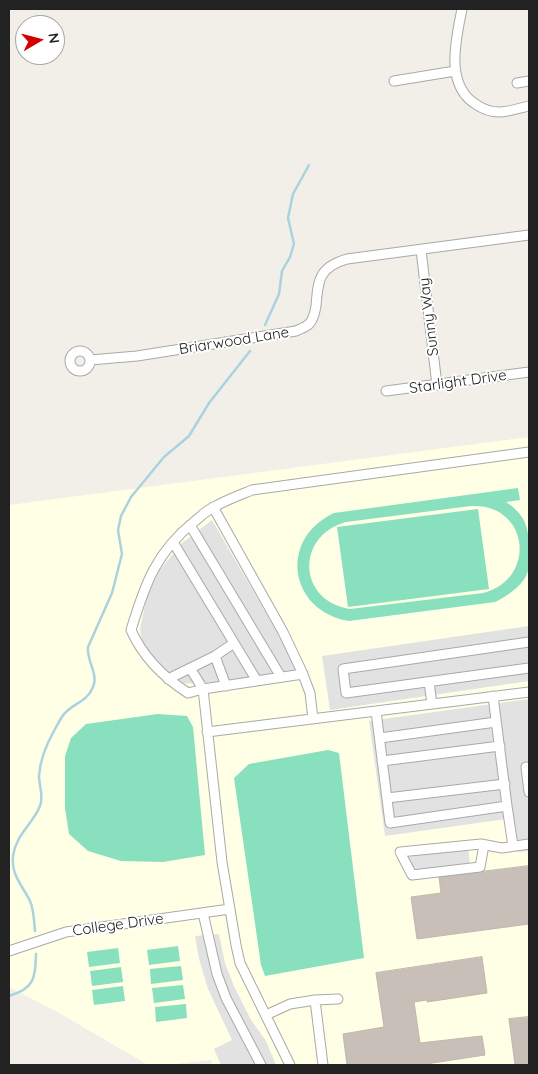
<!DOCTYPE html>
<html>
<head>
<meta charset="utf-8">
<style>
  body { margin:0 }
  #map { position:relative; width:538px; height:1074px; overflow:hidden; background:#f2efe9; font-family:Quicksand,sans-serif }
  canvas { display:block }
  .frame { position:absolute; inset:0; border:10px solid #222; pointer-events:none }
  .north { position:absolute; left:15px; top:15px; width:50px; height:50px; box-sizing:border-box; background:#fff; border:1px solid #a7a7a7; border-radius:50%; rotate:82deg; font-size:14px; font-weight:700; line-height:20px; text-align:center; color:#222 }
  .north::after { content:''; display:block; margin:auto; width:18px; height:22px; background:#d40000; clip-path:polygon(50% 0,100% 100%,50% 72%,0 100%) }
</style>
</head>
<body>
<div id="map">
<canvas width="538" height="1074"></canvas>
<div class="frame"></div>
<div class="north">N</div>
</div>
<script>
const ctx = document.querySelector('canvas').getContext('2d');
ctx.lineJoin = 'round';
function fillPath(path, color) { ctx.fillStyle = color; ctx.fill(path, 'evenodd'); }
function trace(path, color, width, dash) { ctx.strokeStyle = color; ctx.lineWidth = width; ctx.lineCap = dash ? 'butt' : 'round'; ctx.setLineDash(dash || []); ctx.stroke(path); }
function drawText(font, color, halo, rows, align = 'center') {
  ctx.font = font + ' Quicksand,sans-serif'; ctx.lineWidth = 4; ctx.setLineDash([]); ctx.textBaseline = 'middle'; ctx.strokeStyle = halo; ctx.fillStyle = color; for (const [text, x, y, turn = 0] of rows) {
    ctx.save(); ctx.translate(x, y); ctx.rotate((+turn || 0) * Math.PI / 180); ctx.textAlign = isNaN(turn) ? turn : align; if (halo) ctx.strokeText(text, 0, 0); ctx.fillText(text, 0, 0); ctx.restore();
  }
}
fillPath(new Path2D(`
  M 529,437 L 529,1065 L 212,1065 L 211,1060 L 166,1065 L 148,1065 L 61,1014 L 9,987 L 9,505 Z`), '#ffffe5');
fillPath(new Path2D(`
  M 518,488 L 520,500 L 506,502 C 524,514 529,526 529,548 C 529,554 530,561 529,567 C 526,584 509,595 495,602 L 349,621 C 289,611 278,539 334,513 ZM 471,506 C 529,503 538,579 483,593 L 350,609 C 298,601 295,536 346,522 Z
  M 478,509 L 489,589 L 348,607 L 337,527 Z
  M 158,714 L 187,716 L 193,727 L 205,855 L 163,862 L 121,861 L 88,851 L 69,834 L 65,808 L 65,756 L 71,738 L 86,724 Z
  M 328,750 L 339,753 L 364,958 L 265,976 L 261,965 L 234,778 L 249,764 Z
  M 178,946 L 180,961 L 149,965 L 147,950 Z
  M 118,948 L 120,963 L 89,967 L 87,952 Z
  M 181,966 L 183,980 L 151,984 L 150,969 Z
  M 121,967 L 123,982 L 92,986 L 90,971 Z
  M 183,985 L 185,999 L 154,1003 L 152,988 Z
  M 123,986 L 125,1001 L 94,1005 L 92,990 Z
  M 186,1004 L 187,1018 L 156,1022 L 155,1007 Z`), '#88e0be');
fillPath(new Path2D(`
  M 212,520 L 282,641 L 301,679 L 174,684 L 144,654 L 140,629 L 147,596 L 160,570 L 182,543 Z
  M 529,626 L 529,681 L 330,710 L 322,656 Z
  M 529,699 L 529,851 L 518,852 L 513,818 L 385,836 L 369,721 Z
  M 468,848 L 470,863 L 407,873 L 408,857 Z
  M 219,934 L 225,963 L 234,986 L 251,1020 L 266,1041 L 276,1065 L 221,1065 L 214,1049 L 232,1040 L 208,989 L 199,959 L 195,936 Z`), '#e2e2e2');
trace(new Path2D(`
  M 265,325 L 279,294 L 282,271 L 290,257 L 294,244 L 288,218 L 293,194 L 309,165
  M 35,931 C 34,921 34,910 30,901 C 22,885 11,875 13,856 C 16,834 33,824 40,806 C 44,797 39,785 39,776 C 40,760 47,743 55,729 C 58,724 61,717 65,713 C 74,703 88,701 93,687 C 99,674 86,660 88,647 L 112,593 L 122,554 L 118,530 L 121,516 L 131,497 L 164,457 L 189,436 L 209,403 L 250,351
  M 9,996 C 35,988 35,978 36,954`), '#aad3df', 2.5);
const building = new Path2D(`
  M 529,866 L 529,924 L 417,939 L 411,897 L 441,893 L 439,877 Z
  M 482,957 L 487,993 L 427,1002 L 427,1000 L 414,1002 L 420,1043 L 482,1036 L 485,1055 L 426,1064 L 427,1065 L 347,1065 L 343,1034 L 384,1027 L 376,973 Z
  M 529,1017 L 529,1065 L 515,1065 L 509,1019 Z`);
fillPath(building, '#c7bfb8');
trace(building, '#c4b6ab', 1);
const minor = new Path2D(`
  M 462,9 C 456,39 444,86 477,105 C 483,109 491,112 499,112 C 508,112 520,108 529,106
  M 394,81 L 455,71
  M 517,83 L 529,81
  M 421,250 L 437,385
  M70 361a10 10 0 1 1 20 0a10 10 0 1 1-20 0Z
  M 90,360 L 137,356 L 296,331 C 300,329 306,327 309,324 C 314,319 315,312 316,306 C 318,280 319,267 347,259 L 529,235
  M 386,391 L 529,372
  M 213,507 L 283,632 L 302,672 L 310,693 L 313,719
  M 190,525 L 281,677
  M 173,542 L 257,681
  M 529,642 L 343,669 L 346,693 L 529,668
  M 190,668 L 203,689 L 222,862 L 236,945 L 240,963 L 290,1065
  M 303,674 L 203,689 L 188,693 C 163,677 143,657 131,630 C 145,584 156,552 195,521 C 201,516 207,510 214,507 C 226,500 240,495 252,490 L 529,452
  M 168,679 L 215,656
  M 429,682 L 432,704
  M 226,686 L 215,656 L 234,643
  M 493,696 L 507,806
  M 376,711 L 390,823 L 507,806 L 513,846
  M 207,732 L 529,692
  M 380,738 L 496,722
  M 382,761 L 500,746
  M 526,767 L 529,792
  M 387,798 L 505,784
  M 484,845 L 480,867 L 412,875 L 400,852 L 481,844 L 502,848 L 529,844
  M 203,913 L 217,974 L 226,998 L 261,1065
  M 9,951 L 66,932 L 230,909
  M 315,1000 L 338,999
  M 266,1015 L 290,1004 L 315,1000 L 323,1065`);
trace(minor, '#a9a9a9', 11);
trace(minor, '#fff', 9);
drawText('15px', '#222', '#fff', [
  ["Sunny Way",429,317,-97],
  ["Briarwood Lane",234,341,-9],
  ["Starlight Drive",458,382,-8],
  ["College Drive",118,925,-8]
]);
</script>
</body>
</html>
